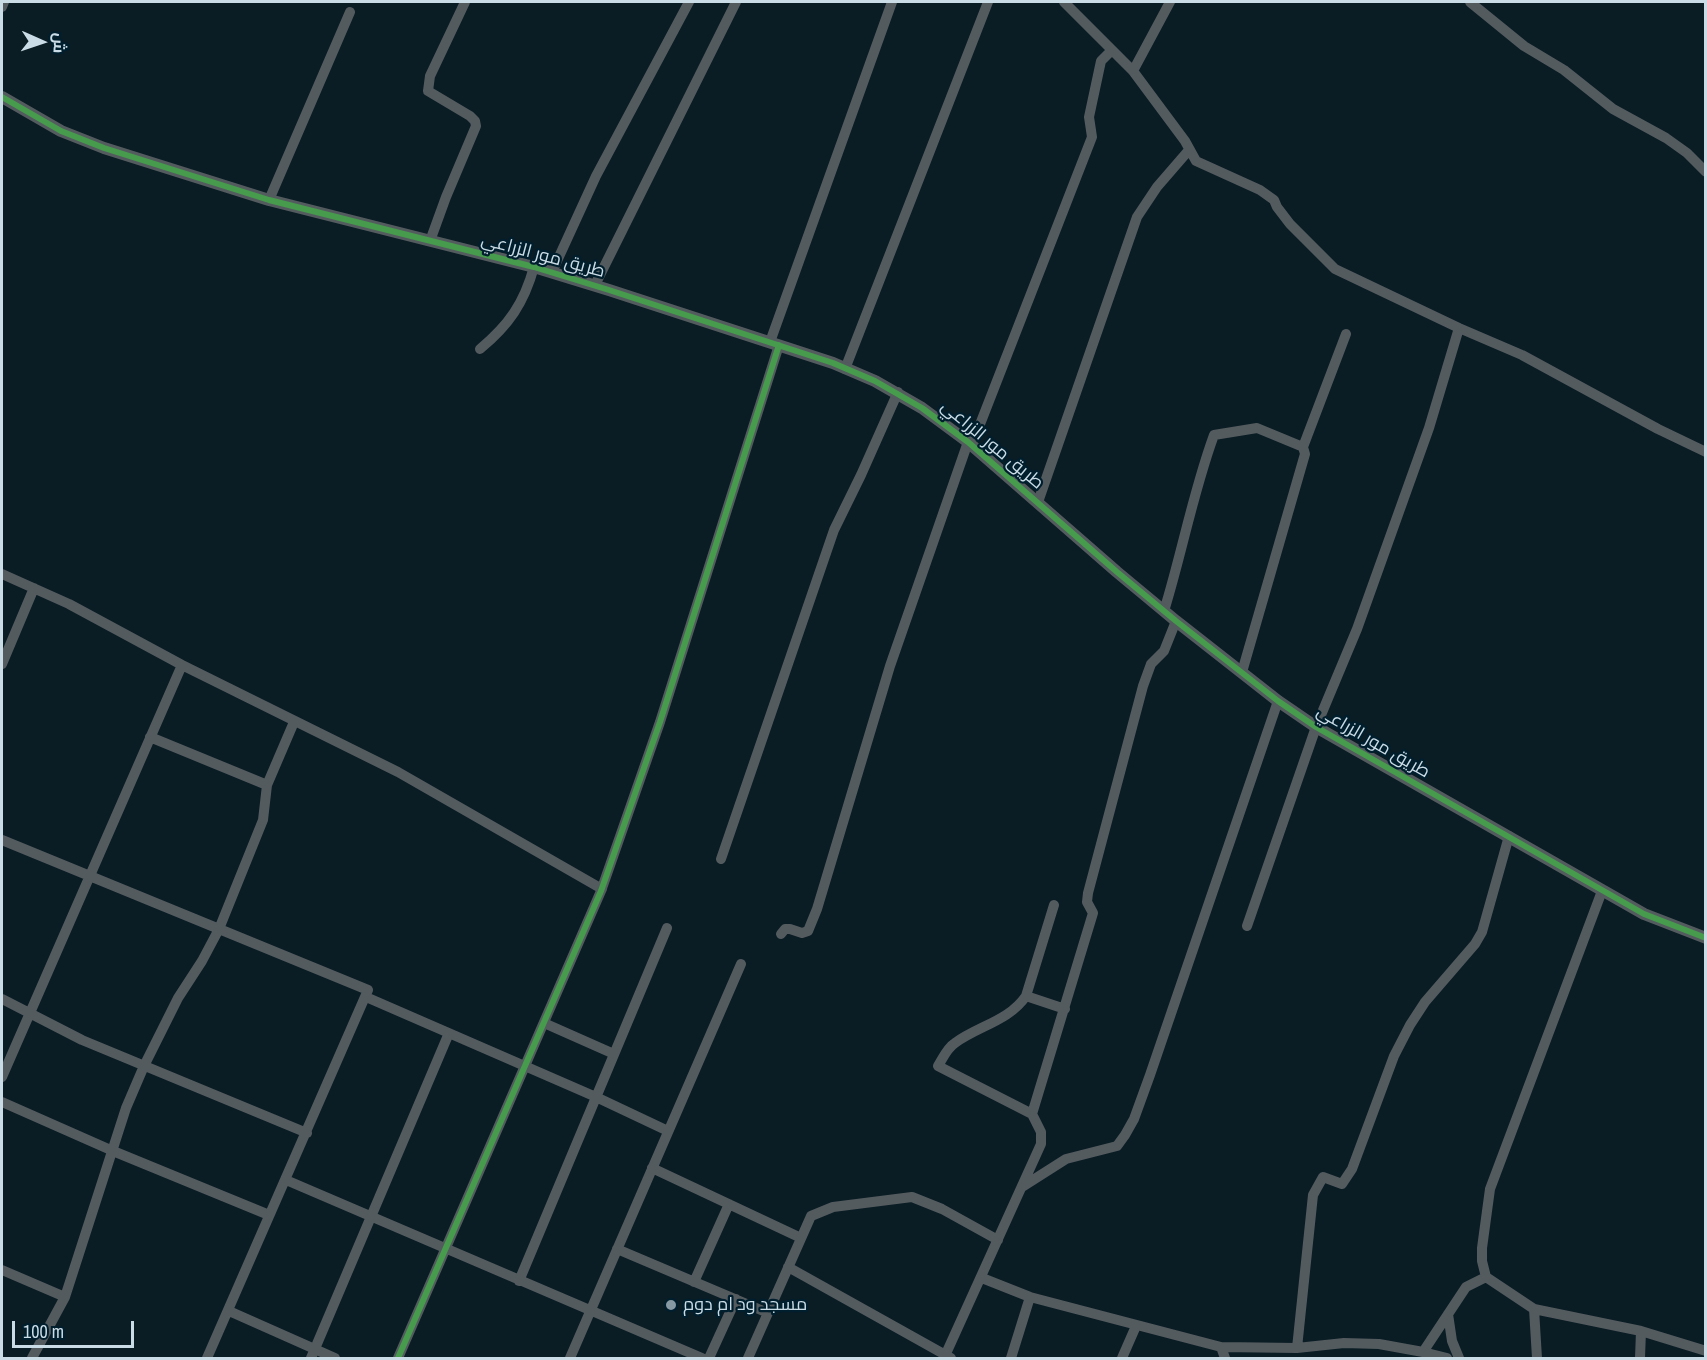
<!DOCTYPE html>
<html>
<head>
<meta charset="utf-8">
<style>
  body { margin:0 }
  #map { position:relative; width:1707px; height:1360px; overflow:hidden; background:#0a1c24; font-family:"Archivo Narrow",Cairo,sans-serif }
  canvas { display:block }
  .frame { position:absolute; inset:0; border:3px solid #cadce6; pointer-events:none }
  .north { position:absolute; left:12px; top:12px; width:60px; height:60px; -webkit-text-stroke:4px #001f2e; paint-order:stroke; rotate:93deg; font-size:16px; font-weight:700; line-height:24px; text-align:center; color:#cadce6 }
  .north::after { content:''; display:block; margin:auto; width:21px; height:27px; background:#cadce6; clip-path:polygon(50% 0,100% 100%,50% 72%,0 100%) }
  .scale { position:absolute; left:12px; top:1321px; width:122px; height:27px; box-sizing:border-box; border:3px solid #cadce6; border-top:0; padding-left:8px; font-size:18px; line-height:21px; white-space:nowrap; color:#cadce6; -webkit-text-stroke:4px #001f2e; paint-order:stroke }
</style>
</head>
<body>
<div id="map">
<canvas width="1707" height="1360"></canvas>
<div class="frame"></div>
<div class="north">ش</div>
<div class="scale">100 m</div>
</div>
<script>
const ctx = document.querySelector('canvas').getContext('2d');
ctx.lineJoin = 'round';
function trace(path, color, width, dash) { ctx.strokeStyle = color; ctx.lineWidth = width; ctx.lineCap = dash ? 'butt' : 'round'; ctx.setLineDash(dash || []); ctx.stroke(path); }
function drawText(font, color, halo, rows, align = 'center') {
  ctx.font = font + ' "Archivo Narrow",Cairo,sans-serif'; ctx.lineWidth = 4.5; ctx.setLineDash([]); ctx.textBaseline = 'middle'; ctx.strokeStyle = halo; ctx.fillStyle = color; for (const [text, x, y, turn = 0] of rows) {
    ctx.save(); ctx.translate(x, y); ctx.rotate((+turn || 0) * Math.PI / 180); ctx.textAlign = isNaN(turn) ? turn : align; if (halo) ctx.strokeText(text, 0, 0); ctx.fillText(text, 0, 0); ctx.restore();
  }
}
trace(new Path2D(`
  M 1064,2 L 1133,71 L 1185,141 L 1196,161 L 1260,190 L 1274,200 L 1277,207 L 1290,224 L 1335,269 L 1459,328 L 1522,355 L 1658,429 L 1706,452
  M 1470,2 L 1524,46 L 1564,70 L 1613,109 L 1666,138 L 1687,153 L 1706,172
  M 2,7 L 4,2
  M 1133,71 L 1170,2
  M 269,200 L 350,12
  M 430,241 L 446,197 L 476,126 L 475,121 L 470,116 L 428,91 L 430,76 L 465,2
  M 552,272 L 596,176 L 689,2
  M 595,285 L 736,2
  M 770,342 L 892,2
  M 480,349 C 509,325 524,303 534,267
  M 845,369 L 988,2
  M 1038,502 L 1137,217 L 1157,187 L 1189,150
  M 2,574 L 69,604 L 182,665 L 398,772 L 602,889
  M 1164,611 C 1182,553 1193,492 1214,435 L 1257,428 L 1303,447
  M 2,664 L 34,588
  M 1242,672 L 1305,454 L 1303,447 L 1346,334
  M 150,737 L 267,785
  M 2,840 L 368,990 L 207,1358
  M 721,859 L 834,530 L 861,475 L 898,392
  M 1247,926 L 1316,727 L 1357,629 L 1429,428 L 1459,328
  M 781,934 L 785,929 L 790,929 L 802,933 L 808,931 L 817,909 L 890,666 L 968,442 L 977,432 L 1092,137 L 1089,117 L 1101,61 L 1112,50
  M 1026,996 L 1065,1009
  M 366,997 L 596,1097 L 668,1131
  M 2,999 L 82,1040 L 307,1133
  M 544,1023 L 614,1054
  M 2,1077 L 182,665
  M 2,1102 L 113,1151 L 269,1215
  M 1032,1114 L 1093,913 L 1087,902 L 1088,893 L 1143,686 L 1151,664 L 1164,651 L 1176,621
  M 652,1168 L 801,1238
  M 286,1180 L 702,1358
  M 1022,1187 L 1066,1159 L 1117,1146 L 1125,1135 L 1134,1119 L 1150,1075 L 1278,701
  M 617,1249 L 768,1313
  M 788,1267 L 951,1358
  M 2,1270 L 65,1297
  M 1486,1277 L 1482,1261 L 1482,1248 L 1490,1189 L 1602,891
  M 982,1278 L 1030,1297 L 1221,1347 L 1225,1358
  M 519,1281 L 667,928
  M 694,1282 L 729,1204
  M 1534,1309 L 1537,1358
  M 229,1311 L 335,1358
  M 1448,1314 L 1452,1341 L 1459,1358
  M 1221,1347 L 1297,1348 L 1344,1343 L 1379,1344 L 1423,1352 L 1466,1287 L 1486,1277 L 1534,1309 L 1641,1331 L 1706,1351
  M 1297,1348 L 1313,1195 L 1323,1177 L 1342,1184 L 1352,1169 L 1394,1056 L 1410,1025 L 1425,1002 L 1475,944 L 1482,932 L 1509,836
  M 1423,1352 L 1447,1358
  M 32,1358 L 65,1297 L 126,1108 L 144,1066 L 178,998 L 202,961 L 219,929 L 263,820 L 267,785 L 294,722
  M 311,1358 L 449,1033
  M 398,1358 L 601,891 L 660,722 L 779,345
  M 570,1358 L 741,964
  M 709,1358 L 736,1299
  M 748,1358 L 811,1216 L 833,1207 L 912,1197 L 942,1209 L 998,1240
  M 944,1358 L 1041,1144 L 1041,1132 L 1032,1114 L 938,1066 C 943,1058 947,1048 955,1043 C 978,1026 1009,1021 1026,996 L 1054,905
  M 1011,1358 L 1030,1297
  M 1122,1358 L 1136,1326
  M 1640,1358 L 1641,1331`), '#535b5f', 10);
trace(new Path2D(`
  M 2,97 L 61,131 L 104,148 L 269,200 L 534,267 L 609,290 L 833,363 L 875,381 L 922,408 L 968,442 L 1117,572 L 1176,621 L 1278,701 L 1316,727 L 1644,914 L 1706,938`), '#535b5f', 12);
trace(new Path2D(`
  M 2,97 L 61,131 L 104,148 L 269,200 L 534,267 L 609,290 L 833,363 L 875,381 L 922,408 L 968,442 L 1117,572 L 1176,621 L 1278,701 L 1316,727 L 1644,914 L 1706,938
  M 398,1358 L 601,891 L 660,722 L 779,345`), '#469c4c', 6);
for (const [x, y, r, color] of [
  [671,1305,6,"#8799a2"]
]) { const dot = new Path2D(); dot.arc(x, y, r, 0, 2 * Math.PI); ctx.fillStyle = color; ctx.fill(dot); trace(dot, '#001f2e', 2); }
drawText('18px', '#cadce6', '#001f2e', [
  ["طريق مور الزراعي",543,256,15],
  ["طريق مور الزراعي",992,445,40],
  ["طريق مور الزراعي",1373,742,30]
]);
drawText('18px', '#cadce6', '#001f2e', [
  ["مسجد ود ام دوم",683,1305]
], 'left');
</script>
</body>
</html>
